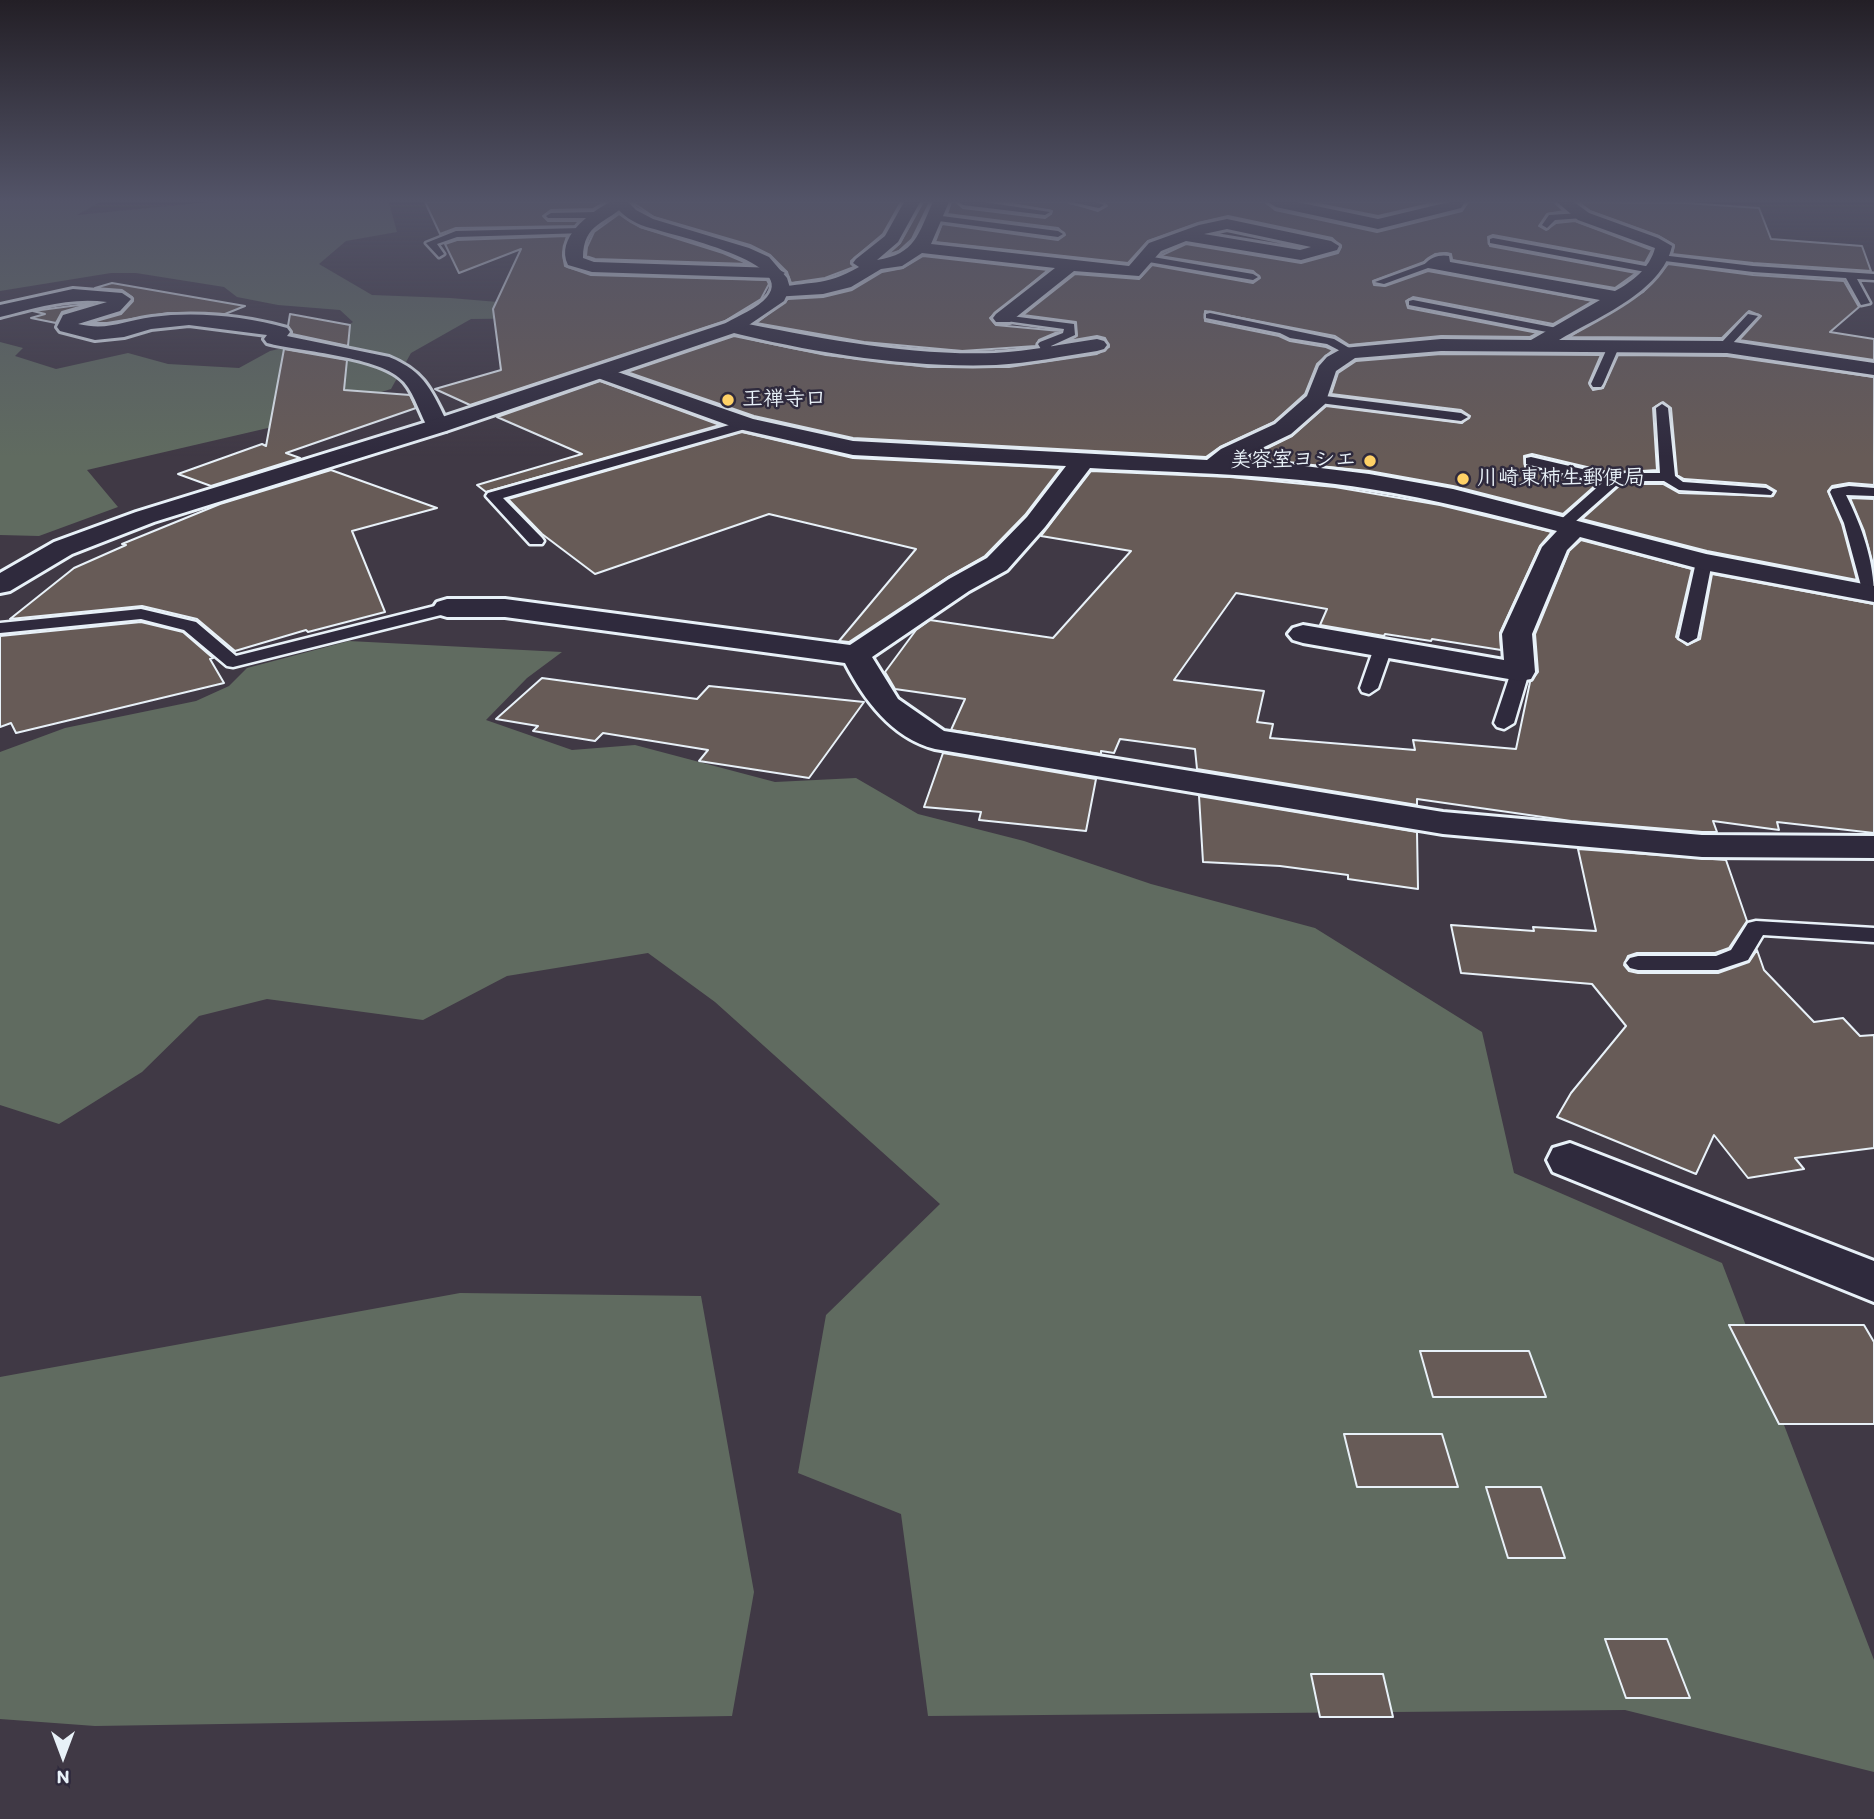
<!DOCTYPE html>
<html>
<head>
<meta charset="utf-8">
<style>
  body { margin:0 }
  #map { position:relative; width:1874px; height:1819px; overflow:hidden; background:#403945; font-family:Itim,sans-serif }
  canvas { display:block }
  .north { position:absolute; left:28px; top:1721px; width:70px; height:70px; -webkit-text-stroke:5px #2f2a3d; paint-order:stroke; rotate:180deg; font-size:19px; font-weight:700; line-height:28px; text-align:center; color:#e8f1f8 }
  .north::after { content:''; display:block; margin:auto; width:24px; height:32px; background:#e8f1f8; clip-path:polygon(50% 0,100% 100%,50% 72%,0 100%) }
</style>
</head>
<body>
<div id="map">
<canvas width="1874" height="1819"></canvas>
<div class="north">N</div>
</div>
<script>
const ctx = document.querySelector('canvas').getContext('2d');
ctx.lineJoin = 'round';
function fillPath(path, color) { ctx.fillStyle = color; ctx.fill(path, 'evenodd'); }
function trace(path, color, width, dash) { ctx.strokeStyle = color; ctx.lineWidth = width; ctx.lineCap = dash ? 'butt' : 'round'; ctx.setLineDash(dash || []); ctx.stroke(path); }
function drawText(font, color, halo, rows, align = 'center') {
  ctx.font = font + ' Itim,"Klee One",sans-serif'; ctx.lineWidth = 5; ctx.setLineDash([]); ctx.textBaseline = 'middle'; ctx.strokeStyle = halo; ctx.fillStyle = color; for (const [text, x, y, turn = 0] of rows) {
    ctx.save(); ctx.translate(x, y); ctx.rotate((+turn || 0) * Math.PI / 180); ctx.textAlign = isNaN(turn) ? turn : align; if (halo) ctx.strokeText(text, 0, 0); ctx.fillText(text, 0, 0); ctx.restore();
  }
}
fillPath(new Path2D(`
  M 0,202 L 100,202 L 77,215 L 209,202 L 391,202 L 389,203 L 397,232 L 346,241 L 319,264 L 372,295 L 450,298 L 534,305 L 573,275 L 604,274 L 591,304 L 554,318 L 471,319 L 411,353 L 391,389 L 268,428 L 87,470 L 118,507 L 39,536 L 0,535 L 0,342 L 23,348 L 15,356 L 56,369 L 128,353 L 168,364 L 239,368 L 270,351 L 329,337 L 353,322 L 340,310 L 278,305 L 237,297 L 224,287 L 136,273 L 111,273 L 0,291 Z
  M 349,641 L 562,652 L 527,678 L 486,720 L 572,750 L 635,745 L 775,782 L 856,778 L 918,814 L 1024,841 L 1151,884 L 1315,928 L 1482,1032 L 1514,1173 L 1722,1263 L 1874,1660 L 1874,1772 L 1625,1710 L 928,1716 L 901,1514 L 798,1473 L 826,1315 L 940,1204 L 715,1002 L 648,953 L 507,976 L 423,1020 L 267,999 L 199,1016 L 142,1072 L 59,1124 L 0,1105 L 0,752 L 65,728 L 196,701 L 229,686 L 247,668 Z
  M 460,1293 L 701,1296 L 754,1592 L 732,1716 L 95,1726 L 0,1719 L 0,1377 Z`), '#606b60');
fillPath(new Path2D(`
  M 924,202 L 930,202 C 921,223 912,258 886,260 L 886,258 L 906,242 Z`), '#8a9aab');
const building = new Path2D(`
  M 425,202 L 605,202 L 593,209 L 551,210 L 543,216 L 548,221 L 579,221 L 575,226 L 456,228 L 440,234 Z
  M 632,202 L 901,202 L 883,234 L 851,261 L 854,267 L 825,278 L 791,283 L 787,272 L 770,255 L 750,245 L 654,217 Z
  M 923,202 L 930,202 L 912,239 L 899,251 L 887,255 L 900,243 Z
  M 951,202 L 956,202 L 963,208 L 1045,218 L 1051,214 L 1052,211 L 1001,202 L 1068,202 L 1098,211 L 1107,206 L 1103,202 L 1266,202 L 1275,210 L 1377,232 L 1462,211 L 1468,202 L 1554,202 L 1564,211 L 1547,214 L 1539,226 L 1546,230 L 1556,223 L 1575,221 L 1652,250 L 1645,263 L 1493,235 L 1488,237 L 1490,246 L 1636,273 L 1615,288 L 1452,260 L 1451,254 L 1446,253 L 1435,254 L 1424,262 L 1373,281 L 1374,285 L 1385,286 L 1428,271 L 1593,301 L 1553,324 L 1413,297 L 1406,301 L 1408,308 L 1538,333 L 1530,337 L 1441,336 L 1349,345 L 1335,336 L 1205,311 L 1205,321 L 1279,336 L 1290,341 L 1326,347 L 1333,350 L 1317,364 L 1305,394 L 1274,422 L 1220,447 L 1206,457 L 853,438 L 754,416 L 627,372 L 734,336 L 826,355 L 928,367 L 1009,367 L 1097,354 L 1109,347 L 1105,338 L 1097,336 L 1068,341 L 1077,336 L 1076,322 L 1023,315 L 1075,274 L 1139,279 L 1152,265 L 1253,283 L 1260,278 L 1253,271 L 1160,256 L 1186,244 L 1301,263 L 1338,253 L 1341,247 L 1332,238 L 1228,216 L 1198,223 L 1148,241 L 1128,263 L 935,242 L 942,224 L 1058,240 L 1065,235 L 1058,228 L 947,214 Z
  M 1309,202 L 1438,202 L 1378,216 Z
  M 1578,202 L 1686,203 L 1759,208 L 1771,239 L 1862,246 L 1871,271 L 1753,263 L 1672,254 L 1674,245 L 1659,236 L 1590,211 Z
  M 619,214 L 640,227 L 723,253 L 749,264 L 595,259 L 586,256 L 587,247 L 594,232 Z
  M 567,236 L 563,255 L 565,266 L 591,275 L 767,280 L 769,284 L 761,299 L 725,321 L 470,405 L 435,389 L 501,370 L 493,309 L 521,249 L 459,273 L 445,244 L 457,240 Z
  M 923,256 L 1048,270 L 990,318 L 996,325 L 1060,331 L 1039,340 L 1036,346 L 962,351 L 864,342 L 756,323 L 788,299 L 823,297 L 852,290 L 882,272 L 903,268 Z
  M 1668,264 L 1753,275 L 1844,281 L 1859,307 L 1830,332 L 1874,339 L 1874,360 L 1739,340 L 1761,316 L 1749,311 L 1722,338 L 1569,337 L 1643,292 Z
  M 112,283 L 245,306 L 225,314 L 168,313 L 107,323 L 89,323 L 121,314 L 133,301 L 132,297 L 122,290 L 95,288 Z
  M 93,303 L 62,312 L 56,323 L 31,318 L 45,314 L 33,311 L 41,310 Z
  M 290,314 L 350,325 L 348,346 L 292,334 L 288,326 Z
  M 284,349 L 347,360 L 344,390 L 410,395 L 416,408 L 286,453 L 300,458 L 211,486 L 178,474 L 262,444 L 266,446 Z
  M 1441,354 L 1601,355 L 1589,383 L 1593,390 L 1603,388 L 1618,355 L 1727,356 L 1874,377 L 1874,485 L 1849,483 L 1832,486 L 1828,491 L 1842,524 L 1857,580 L 1707,551 L 1582,519 L 1619,486 L 1626,484 L 1663,484 L 1679,493 L 1773,496 L 1776,491 L 1766,485 L 1684,479 L 1677,475 L 1671,408 L 1663,402 L 1653,408 L 1657,470 L 1612,473 L 1532,454 L 1524,456 L 1525,467 L 1597,484 L 1563,514 L 1453,486 L 1369,471 L 1245,459 L 1292,436 L 1326,406 L 1462,423 L 1470,416 L 1461,410 L 1331,394 L 1338,373 L 1356,361 Z
  M 600,381 L 720,425 L 486,492 L 477,485 L 582,454 L 497,417 Z
  M 742,432 L 853,458 L 1061,468 L 1025,515 L 985,556 L 948,577 L 849,642 L 839,641 L 916,549 L 769,514 L 595,574 L 542,534 L 508,499 Z
  M 331,470 L 437,508 L 352,531 L 385,612 L 308,632 L 306,630 L 235,651 L 197,619 L 142,606 L 10,619 L 74,568 L 126,545 L 122,544 L 220,504 Z
  M 1091,471 L 1230,477 L 1335,487 L 1440,505 L 1552,532 L 1540,546 L 1500,633 L 1501,650 L 1432,639 L 1431,641 L 1385,634 L 1384,636 L 1320,625 L 1327,609 L 1236,593 L 1174,680 L 1264,691 L 1257,722 L 1273,724 L 1270,738 L 1415,750 L 1413,740 L 1516,749 L 1530,682 L 1538,672 L 1535,634 L 1569,551 L 1581,540 L 1692,569 L 1676,637 L 1687,645 L 1700,639 L 1712,574 L 1874,604 L 1874,833 L 1777,822 L 1779,830 L 1713,821 L 1717,832 L 1702,832 L 1571,821 L 1417,799 L 1417,805 L 1197,769 L 1195,749 L 1120,739 L 1114,753 L 1101,751 L 1101,754 L 951,730 L 965,699 L 895,689 L 885,672 L 916,630 L 930,620 L 1053,638 L 1131,551 L 1041,536 Z
  M 1850,498 L 1874,499 L 1874,568 L 1864,531 Z
  M 141,622 L 183,632 L 213,658 L 210,659 L 224,683 L 16,733 L 11,723 L 0,727 L 0,636 Z
  M 542,678 L 697,699 L 709,686 L 864,702 L 809,778 L 699,761 L 708,750 L 603,733 L 595,741 L 533,731 L 538,726 L 496,719 Z
  M 943,753 L 1096,779 L 1086,831 L 979,820 L 981,812 L 924,807 Z
  M 1199,796 L 1417,832 L 1418,889 L 1348,879 L 1348,875 L 1280,866 L 1203,862 Z
  M 1578,849 L 1726,860 L 1747,921 L 1729,948 L 1715,953 L 1637,953 L 1628,956 L 1624,965 L 1629,971 L 1638,973 L 1718,973 L 1749,962 L 1757,950 L 1764,970 L 1814,1022 L 1843,1018 L 1860,1036 L 1874,1035 L 1874,1148 L 1795,1158 L 1804,1169 L 1748,1178 L 1714,1135 L 1696,1174 L 1557,1117 L 1571,1093 L 1626,1026 L 1592,984 L 1461,973 L 1451,925 L 1534,931 L 1533,927 L 1596,931 Z
  M 1729,1325 L 1864,1325 L 1874,1342 L 1874,1424 L 1779,1424 Z
  M 1420,1351 L 1529,1351 L 1546,1397 L 1433,1397 Z
  M 1344,1434 L 1442,1434 L 1458,1487 L 1357,1487 Z
  M 1486,1487 L 1541,1487 L 1565,1558 L 1508,1558 Z
  M 1605,1639 L 1667,1639 L 1690,1698 L 1626,1698 Z
  M 1311,1674 L 1383,1674 L 1393,1717 L 1320,1717 Z`);
fillPath(building, '#675b57');
trace(building, '#e8f1f8', 2);
const service = new Path2D(`
  M 959,202 L 984,202 L 1050,212 L 1045,215 L 963,205 Z
  M 1071,202 L 1096,202 L 1104,205 L 1099,208 Z
  M 551,213 L 596,212 L 601,215 L 596,218 L 548,218 L 546,216 Z
  M 1580,213 L 1583,214 L 1583,218 L 1555,220 L 1547,228 L 1542,225 L 1549,215 Z
  M 934,215 L 1058,231 L 1063,234 L 1058,237 L 931,220 L 931,216 Z
  M 581,228 L 584,229 L 584,233 L 457,237 L 437,244 L 444,254 L 439,257 L 426,243 L 456,231 Z
  M 1493,238 L 1651,267 L 1656,270 L 1651,273 L 1490,243 L 1490,239 Z
  M 1661,255 L 1753,266 L 1874,274 L 1874,280 L 1857,279 L 1870,303 L 1861,305 L 1846,278 L 1753,272 L 1657,260 L 1657,256 Z
  M 1147,256 L 1253,274 L 1258,277 L 1253,280 L 1143,261 L 1143,257 Z
  M 1430,262 L 1439,264 L 1384,284 L 1375,282 Z
  M 1413,300 L 1557,328 L 1563,331 L 1557,334 L 1409,305 L 1409,301 Z
  M 1210,313 L 1334,339 L 1356,352 L 1350,356 L 1327,344 L 1290,338 L 1280,333 L 1206,318 L 1206,314 Z
  M 1748,314 L 1758,316 L 1732,344 L 1731,350 L 1723,350 L 1722,342 Z
  M 1003,315 L 1074,324 L 1075,335 L 1051,346 L 1055,353 L 1045,356 L 1038,344 L 1040,342 L 1063,333 L 1064,329 L 999,320 L 997,318 Z
  M 1609,344 L 1619,347 L 1603,384 L 1601,387 L 1593,387 L 1591,384 Z
  M 1317,395 L 1461,413 L 1468,417 L 1461,421 L 1312,402 L 1312,396 Z
  M 1662,404 L 1668,408 L 1675,476 L 1683,482 L 1766,488 L 1773,492 L 1771,495 L 1679,490 L 1664,481 L 1626,481 L 1618,484 L 1568,528 L 1558,528 L 1555,525 L 1558,522 L 1602,483 L 1526,464 L 1526,458 L 1531,457 L 1612,476 L 1625,473 L 1660,473 L 1656,408 Z
  M 747,420 L 754,424 L 752,427 L 503,498 L 542,538 L 544,541 L 542,544 L 530,544 L 486,496 L 488,493 Z
  M 1849,486 L 1874,488 L 1874,496 L 1846,495 C 1862,527 1874,561 1874,597 L 1871,598 L 1863,593 L 1844,523 L 1830,492 L 1832,489 Z
  M 1704,557 L 1712,562 L 1697,638 L 1688,643 L 1679,638 L 1696,562 Z
  M 447,603 L 453,604 L 455,608 L 453,612 L 233,667 L 227,666 L 184,630 L 141,619 L 0,633 L 0,623 L 141,609 L 196,622 L 236,656 Z
  M 1383,643 L 1392,648 L 1378,688 L 1369,694 L 1362,692 L 1360,688 L 1374,648 Z
  M 1520,667 L 1529,672 L 1514,723 L 1504,729 L 1497,727 L 1494,723 L 1511,672 Z
  M 1756,921 L 1874,928 L 1874,942 L 1763,935 L 1748,960 L 1718,970 L 1638,970 L 1630,968 L 1626,963 L 1630,958 L 1638,956 L 1716,956 L 1731,950 L 1748,923 Z`);
const minor = new Path2D(`
  M 610,202 L 627,203 C 607,224 583,222 583,258 L 594,262 L 776,268 L 785,273 L 776,278 L 592,272 L 568,265 C 555,238 589,213 610,202 Z
  M 904,202 L 920,202 L 898,242 L 877,260 C 916,254 918,234 933,202 L 949,202 L 931,244 L 1129,266 L 1149,243 L 1199,225 L 1227,219 L 1331,241 L 1339,246 L 1337,250 L 1301,260 L 1186,241 L 1161,251 L 1139,276 L 1074,271 L 1010,322 L 996,322 L 993,318 L 996,314 L 1055,268 L 922,253 L 902,266 L 881,269 L 851,287 L 823,294 L 773,297 L 770,293 L 773,289 C 809,280 823,288 859,267 L 853,263 L 856,259 L 885,236 ZM 1227,229 L 1311,247 L 1300,250 L 1204,234 Z
  M 1268,202 L 1297,202 L 1378,219 L 1449,202 L 1465,202 L 1461,208 L 1378,229 L 1276,207 Z
  M 1557,202 L 1574,202 L 1589,213 L 1658,238 L 1672,246 C 1662,292 1596,318 1559,340 L 1727,341 L 1874,363 L 1874,375 L 1727,353 L 1441,351 L 1355,358 L 1336,371 L 1325,404 L 1291,434 L 1235,461 L 1288,464 L 1369,474 L 1453,489 L 1706,554 L 1874,586 L 1874,602 L 1704,570 L 1580,537 L 1567,550 L 1532,634 L 1535,672 L 1531,679 L 1520,681 L 1303,643 L 1293,640 L 1288,634 L 1293,628 L 1303,625 L 1504,660 L 1502,634 L 1542,547 L 1557,531 C 1495,515 1434,499 1370,489 C 1278,474 1183,473 1090,468 L 1045,527 L 1007,570 L 969,591 L 872,657 L 898,699 L 944,731 L 1443,812 L 1702,835 L 1874,836 L 1874,858 L 1702,857 L 1443,834 L 935,749 C 892,738 864,700 845,663 L 505,617 L 447,617 L 437,614 L 433,608 L 437,602 L 447,599 L 505,599 L 850,645 L 949,579 L 987,558 L 1027,517 L 1066,466 L 853,455 L 739,429 L 595,377 L 592,373 L 595,369 L 609,369 L 753,419 L 853,441 L 1207,460 L 1221,449 L 1275,424 L 1307,396 L 1319,366 L 1327,357 L 1343,348 L 1441,339 L 1531,340 L 1600,300 L 1434,269 L 1428,268 L 1425,264 C 1430,257 1441,254 1449,256 L 1450,262 L 1615,291 C 1632,282 1650,268 1655,248 L 1578,220 Z
  M 73,289 L 122,293 L 131,299 L 120,311 L 78,324 C 108,331 123,321 152,317 C 195,311 245,316 287,328 L 290,332 L 287,336 L 389,357 C 426,372 432,392 449,426 L 446,431 L 430,431 C 420,416 416,396 404,382 C 381,356 301,352 267,343 L 264,339 L 267,335 L 189,325 L 151,329 L 124,337 L 95,340 L 60,331 L 57,327 L 63,315 L 107,302 C 69,297 37,308 0,317 L 0,305 Z
  M 733,321 C 819,338 907,356 995,353 C 1030,351 1063,344 1097,339 L 1104,341 L 1107,345 L 1104,349 L 1097,351 C 1064,356 1030,363 996,365 C 907,368 813,353 726,331 L 723,327 L 726,323 Z
  M 1570,1143 L 1874,1261 L 1874,1302 L 1553,1172 L 1547,1160 L 1553,1148 Z`);
const tertiary = new Path2D(`
  M 612,202 L 628,202 L 636,210 L 653,219 L 749,248 L 769,257 L 787,278 L 790,288 L 784,301 L 740,331 L 446,431 L 154,522 L 72,554 L 10,591 L 0,593 L 0,573 L 54,542 L 136,512 L 430,421 L 726,323 C 738,316 758,308 767,297 C 800,260 660,233 641,225 C 629,220 620,213 612,202 Z`);
trace(service, '#e8f1f8', 5);
trace(minor, '#e8f1f8', 6);
trace(tertiary, '#e8f1f8', 6);
fillPath(service, '#2f2a3d');
fillPath(minor, '#2f2a3d');
fillPath(tertiary, '#2f2a3d');
const sky = ctx.createLinearGradient(0, 0, 0, 457);
sky.addColorStop(0, '#231f26');
sky.addColorStop(0.44, '#535468');
sky.addColorStop(1, '#53546800');
ctx.fillStyle = sky;
ctx.fillRect(0, 0, 1874, 457);
for (const [x, y, r, color] of [
  [728,400,7,"#ffd166"],
  [1370,461,7,"#ffd166"],
  [1463,479,7,"#ffd166"]
]) { const dot = new Path2D(); dot.arc(x, y, r, 0, 2 * Math.PI); ctx.fillStyle = color; ctx.fill(dot); trace(dot, '#2f2a3d', 2.5); }
drawText('bold 21px', '#e8f1f8', '#2f2a3d', [
  ["王禅寺口",742,400],
  ["美容室ヨシエ",1356,461,"right"],
  ["川崎東柿生郵便局",1477,479]
], 'left');
</script>
</body>
</html>
